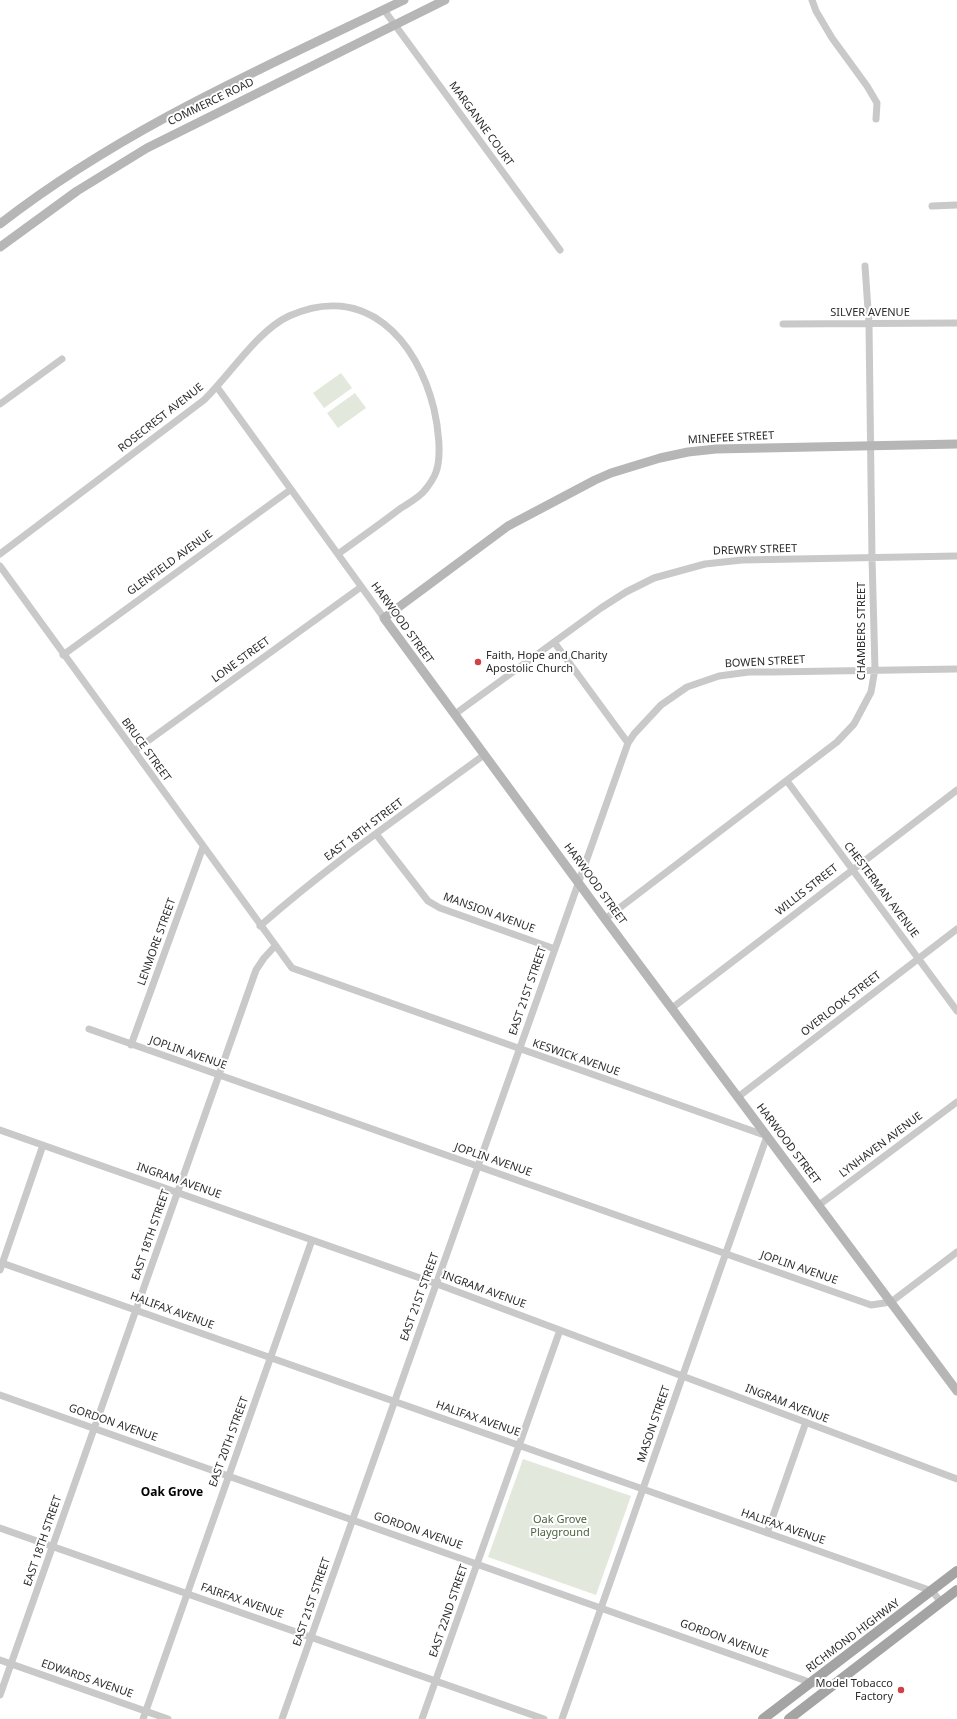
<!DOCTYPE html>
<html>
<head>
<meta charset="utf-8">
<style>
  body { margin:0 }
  canvas { display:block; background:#fff }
</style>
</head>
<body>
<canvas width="957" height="1719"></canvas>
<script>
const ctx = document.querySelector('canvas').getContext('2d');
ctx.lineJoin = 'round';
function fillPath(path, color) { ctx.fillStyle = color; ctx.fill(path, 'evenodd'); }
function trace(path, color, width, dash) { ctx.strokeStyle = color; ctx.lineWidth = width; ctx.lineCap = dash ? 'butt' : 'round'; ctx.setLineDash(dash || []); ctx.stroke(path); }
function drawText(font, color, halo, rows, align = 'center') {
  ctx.font = font + ' "Noto Sans",sans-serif'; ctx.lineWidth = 4; ctx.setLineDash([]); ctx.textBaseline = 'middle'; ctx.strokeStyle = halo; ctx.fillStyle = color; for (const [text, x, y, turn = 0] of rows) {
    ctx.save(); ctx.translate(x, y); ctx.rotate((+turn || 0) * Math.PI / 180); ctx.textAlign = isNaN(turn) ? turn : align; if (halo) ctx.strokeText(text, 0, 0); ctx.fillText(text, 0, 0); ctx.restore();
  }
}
fillPath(new Path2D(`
  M 341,373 L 352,388 L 324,408 L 313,393 Z
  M 355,393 L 366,408 L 338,428 L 327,413 Z
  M 523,1459 L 631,1496 L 596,1595 L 488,1557 Z`), '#e2e8db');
trace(new Path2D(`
  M 812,0 L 816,11 L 832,38 L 867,86 L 877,103 L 876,119
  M 384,10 L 560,250
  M 932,206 L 957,205
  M 783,324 L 957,323
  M 217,387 L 384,618
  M 0,404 L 62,359
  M 0,554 L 204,400 C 230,375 257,331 289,316 C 365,282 417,339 434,409 C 438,426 442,456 436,472 C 434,478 429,485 425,490 C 420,497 409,503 401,508 C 380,524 359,539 338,554
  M 0,566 L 292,968 L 767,1136 L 562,1719
  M 554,642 L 628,743
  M 63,655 L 290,490
  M 455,714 L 601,608 L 626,592 L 654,578 L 705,564 L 742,560 L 957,556
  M 134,751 L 361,587
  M 787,781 L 957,1011
  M 376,834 L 428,901 L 440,908 L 555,949
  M 605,919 L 837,742 L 854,724 L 871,692 L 875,669 L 872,558 L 869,324 L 865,266
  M 260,926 C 330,864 409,810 484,755
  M 672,1008 L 957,790
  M 89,1029 L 871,1305 L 891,1302 L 957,1252
  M 131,1045 L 203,847
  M 738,1097 L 957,929
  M 0,1130 L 437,1284 L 957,1479
  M 819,1205 L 957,1102
  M 2,1263 L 932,1591 L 941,1602
  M 0,1270 L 43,1145
  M 0,1395 L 829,1689
  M 0,1528 L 544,1719
  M 767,1533 L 806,1422
  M 0,1660 L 168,1719
  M 0,1695 L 256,970 L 264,958 L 275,946
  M 143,1719 L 312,1240
  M 282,1719 L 628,743 L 634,734 L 661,705 L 687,687 L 719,676 L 749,672 L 771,672 L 957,669
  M 422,1719 L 560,1330`), '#c9c9c9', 7);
trace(new Path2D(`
  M 0,224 C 122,129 265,67 404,0
  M 0,247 L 77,191 L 147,148 L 445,0
  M 957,444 L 716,449 L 688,452 L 660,458 L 611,473 L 595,480 L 508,526 L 384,618 L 605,919 L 957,1391`), '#b6b6b6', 9);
trace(new Path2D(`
  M 763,1719 L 957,1571
  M 789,1719 L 957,1590`), '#a4a4a4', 10);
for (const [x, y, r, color] of [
  [478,662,4,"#cf4247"],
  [901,1690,4,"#cf4247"]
]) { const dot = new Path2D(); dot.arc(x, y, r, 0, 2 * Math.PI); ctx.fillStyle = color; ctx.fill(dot); trace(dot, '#fff', 1.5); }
drawText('11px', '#2c2c2c', '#fff', [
  ["COMMERCE ROAD",211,102,-26],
  ["MARGANNE COURT",481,124,54],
  ["SILVER AVENUE",870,313],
  ["ROSECREST AVENUE",161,418,-38],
  ["MINEFEE STREET",731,438,-3],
  ["DREWRY STREET",755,550,-2],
  ["GLENFIELD AVENUE",170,563,-36],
  ["HARWOOD STREET",402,623,54],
  ["CHAMBERS STREET",862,631,-90],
  ["LONE STREET",241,660,-36],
  ["BOWEN STREET",765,662,-3],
  ["BRUCE STREET",146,750,54],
  ["EAST 18TH STREET",364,830,-37],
  ["HARWOOD STREET",595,884,54],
  ["WILLIS STREET",807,890,-38],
  ["CHESTERMAN AVENUE",881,890,53],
  ["MANSION AVENUE",489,913,20],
  ["LENMORE STREET",157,942,-70],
  ["EAST 21ST STREET",528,991,-71],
  ["OVERLOOK STREET",841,1004,-38],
  ["JOPLIN AVENUE",188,1053,19],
  ["KESWICK AVENUE",576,1058,19],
  ["HARWOOD STREET",788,1144,53],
  ["LYNHAVEN AVENUE",881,1145,-37],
  ["JOPLIN AVENUE",493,1160,19],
  ["INGRAM AVENUE",179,1181,19],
  ["EAST 18TH STREET",151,1235,-71],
  ["JOPLIN AVENUE",799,1268,19],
  ["INGRAM AVENUE",484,1290,20],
  ["EAST 21ST STREET",420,1297,-70],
  ["HALIFAX AVENUE",172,1311,20],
  ["INGRAM AVENUE",787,1404,21],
  ["HALIFAX AVENUE",478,1419,19],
  ["GORDON AVENUE",113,1423,19],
  ["MASON STREET",654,1424,-71],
  ["EAST 20TH STREET",229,1442,-70],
  ["HALIFAX AVENUE",783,1527,19],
  ["GORDON AVENUE",418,1531,19],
  ["EAST 18TH STREET",43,1541,-71],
  ["FAIRFAX AVENUE",242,1601,19],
  ["EAST 21ST STREET",312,1602,-71],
  ["EAST 22ND STREET",449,1611,-71],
  ["RICHMOND HIGHWAY",853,1636,-37],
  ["GORDON AVENUE",724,1639,20],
  ["EDWARDS AVENUE",87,1679,19]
]);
drawText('11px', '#2c2c2c', '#fff', [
  ["Faith, Hope and Charity",486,656],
  ["Apostolic Church",486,669],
  ["Model Tobacco",893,1684,"right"],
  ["Factory",893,1697,"right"]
], 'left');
drawText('11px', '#4e623f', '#fff', [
  ["Oak Grove",560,1520],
  ["Playground",560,1533]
]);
drawText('bold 12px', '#000', '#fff', [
  ["Oak Grove",172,1493]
]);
</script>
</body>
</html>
